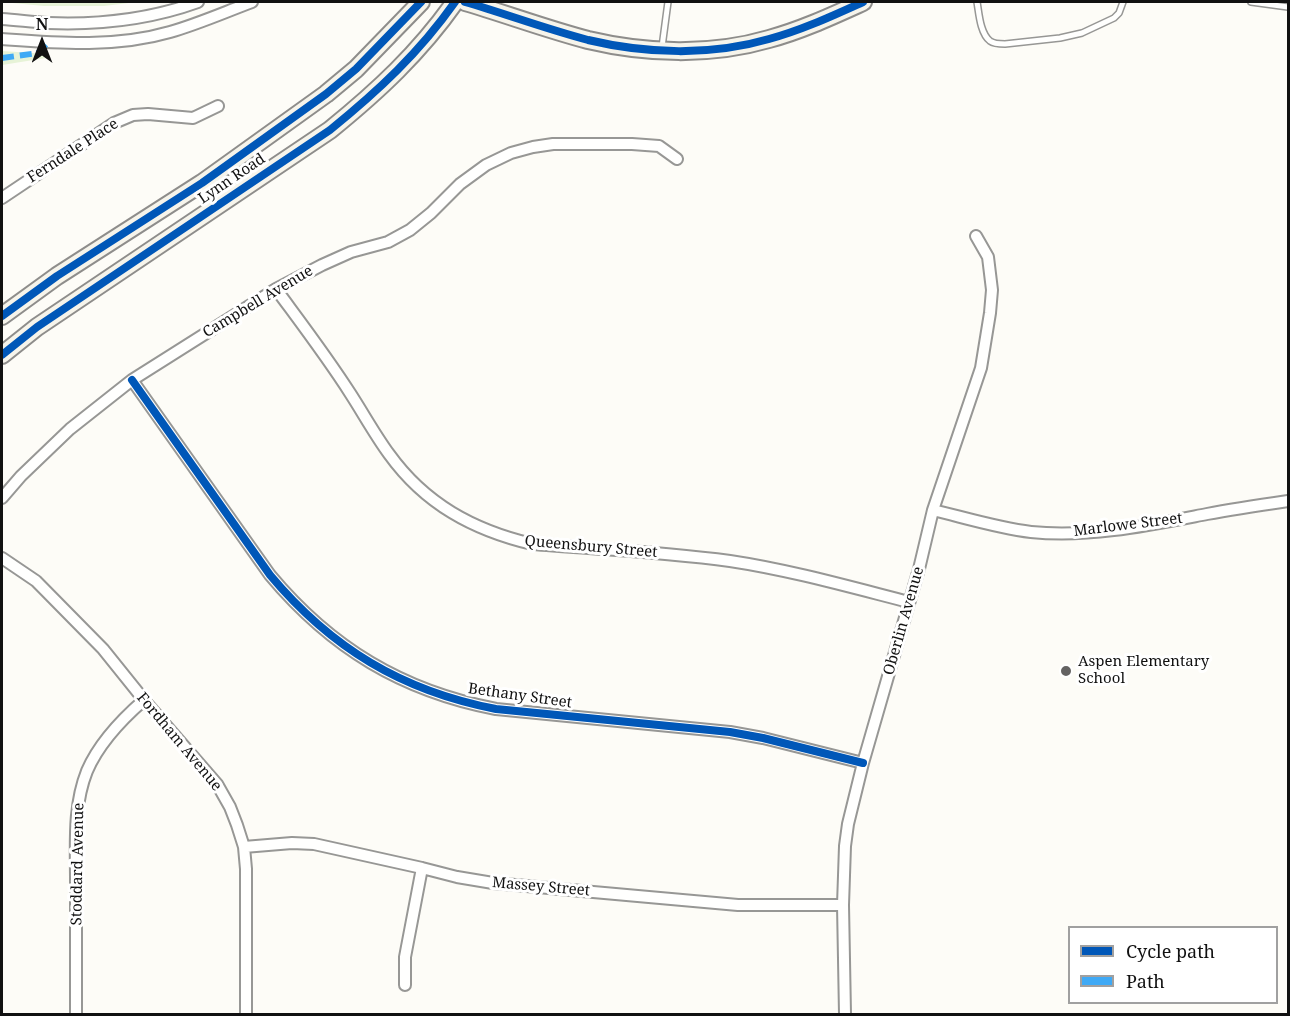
<!DOCTYPE html>
<html>
<head>
<meta charset="utf-8">
<style>
  body { margin:0 }
  #map { position:relative; width:1290px; height:1016px; overflow:hidden; background:#fdfcf7; font-family:"Noto Serif",serif }
  canvas { display:block }
  .frame { position:absolute; inset:0; border:3px solid #111; pointer-events:none }
  .legend { position:absolute; left:1068px; top:926px; width:210px; height:78px; box-sizing:border-box; background:#fff; border:2px solid #a0a0a0; margin:0; padding:8px 10px; list-style:none; font-size:18px; color:#111 }
  .legend li { display:flex; align-items:center; gap:12px; height:30px }
  .legend b { width:30px; border:2px solid #a0a0a0 }
  .north { position:absolute; left:12px; top:12px; width:60px; height:60px; -webkit-text-stroke:4px #fff; paint-order:stroke; rotate:0deg; font-size:16px; font-weight:700; line-height:24px; text-align:center; color:#111 }
  .north::after { content:''; display:block; margin:auto; width:21px; height:27px; background:#111; clip-path:polygon(50% 0,100% 100%,50% 72%,0 100%) }
</style>
</head>
<body>
<div id="map">
<canvas width="1290" height="1016"></canvas>
<div class="frame"></div>
<ul class="legend">
<li><b style="height:8px;background:#0057b8"></b>Cycle path</li>
<li><b style="height:8px;background:#3fa9f5"></b>Path</li>
</ul>
<div class="north">N</div>
</div>
<script>
const ctx = document.querySelector('canvas').getContext('2d');
ctx.lineJoin = 'round';
function fillPath(path, color) { ctx.fillStyle = color; ctx.fill(path, 'evenodd'); }
function trace(path, color, width, dash) { ctx.strokeStyle = color; ctx.lineWidth = width; ctx.lineCap = dash ? 'butt' : 'round'; ctx.setLineDash(dash || []); ctx.stroke(path); }
function drawText(font, color, halo, rows, align = 'center') {
  ctx.font = font + ' "Noto Serif",serif'; ctx.lineWidth = 6; ctx.setLineDash([]); ctx.textBaseline = 'middle'; ctx.strokeStyle = halo; ctx.fillStyle = color; for (const [text, x, y, turn = 0] of rows) {
    ctx.save(); ctx.translate(x, y); ctx.rotate((+turn || 0) * Math.PI / 180); ctx.textAlign = isNaN(turn) ? turn : align; if (halo) ctx.strokeText(text, 0, 0); ctx.fillText(text, 0, 0); ctx.restore();
  }
}
fillPath(new Path2D(`
  M 2,2 L 137,2 L 104,6 L 44,6 Z
  M 2,51 L 48,54 L 46,58 L 2,65 Z`), '#e7f3d7');
const lane = new Path2D(`
  M 977,2 C 979,13 980,33 990,41 C 994,44 1001,44 1005,44 L 1060,38 L 1082,33 L 1114,18 L 1119,13 L 1123,2
  M 1251,2 L 1288,7
  M 662,47 L 668,2`);
const street = new Path2D(`
  M 2,19 C 17,20 32,22 48,23 C 97,25 151,19 198,2
  M 2,39 C 57,43 115,48 170,32 C 198,24 225,12 252,2
  M 2,198 L 114,123 L 133,115 L 148,114 L 193,118 L 218,106
  M 276,289 C 301,323 327,357 350,393 C 363,413 375,435 389,454 C 425,504 473,530 532,544 C 598,549 664,552 730,561 C 790,570 850,587 909,602
  M 132,380 L 270,575 C 331,648 402,691 496,709 L 730,732 L 763,738 L 863,763
  M 2,498 L 21,476 L 70,429 L 132,380 L 276,289 L 322,265 L 351,252 L 388,242 L 410,230 L 431,213 L 460,184 L 486,165 L 511,153 L 533,147 L 553,144 L 632,144 L 659,146 L 677,159
  M 933,510 C 966,518 998,528 1031,532 C 1090,538 1150,525 1207,514 C 1234,509 1261,505 1288,501
  M 2,558 L 36,581 L 103,649 L 144,700 L 217,784 L 230,807 L 237,825 L 244,847 L 246,869 L 246,1014
  M 244,847 L 292,843 L 314,844 L 422,868 L 457,877 L 493,883 L 738,905 L 843,905
  M 405,985 L 405,957 L 422,868
  M 76,1014 C 76,970 76,925 76,881 C 76,844 73,806 87,771 C 99,743 121,720 144,700
  M 845,1014 L 843,905 L 845,846 L 848,824 L 863,763 L 919,569 L 933,510 L 981,368 L 990,313 L 992,290 L 988,257 L 976,236`);
const secondary = new Path2D(`
  M 465,2 C 506,14 546,29 588,40 C 647,54 711,56 769,39 C 802,30 832,16 863,2
  M 2,316 L 57,276 L 202,183 L 326,94 L 356,69 L 421,2
  M 2,355 L 37,327 L 330,130 C 378,91 419,53 455,2`);
trace(lane, '#979795', 8);
trace(street, '#979795', 14);
trace(secondary, '#8e8d8b', 20);
trace(lane, '#fffffe', 5);
trace(street, '#fffffe', 10);
trace(secondary, '#f6f4eb', 16);
trace(new Path2D(`
  M 2,58 L 38,53 L 48,42`), '#3fa9f5', 6, [12, 6]);
trace(new Path2D(`
  M 465,2 C 506,14 546,29 588,40 C 647,54 711,56 769,39 C 802,30 832,16 863,2
  M 2,316 L 57,276 L 202,183 L 326,94 L 356,69 L 421,2
  M 2,355 L 37,327 L 330,130 C 378,91 419,53 455,2
  M 132,380 L 270,575 C 331,648 402,691 496,709 L 730,732 L 763,738 L 863,763`), '#0057b8', 8);
for (const [x, y, r, color] of [
  [1066,671,6,"#646362"]
]) { const dot = new Path2D(); dot.arc(x, y, r, 0, 2 * Math.PI); ctx.fillStyle = color; ctx.fill(dot); trace(dot, '#fff', 2); }
drawText('15px', '#111', '#fff', [
  ["Ferndale Place",73,151,-33],
  ["Lynn Road",232,179,-34],
  ["Campbell Avenue",258,302,-31],
  ["Marlowe Street",1128,525,-7],
  ["Queensbury Street",591,547,5],
  ["Oberlin Avenue",904,621,-74],
  ["Bethany Street",520,696,8],
  ["Fordham Avenue",179,742,50],
  ["Stoddard Avenue",78,864,-89],
  ["Massey Street",541,887,5]
]);
drawText('15px', '#111', '#fff', [
  ["Aspen Elementary",1078,662],
  ["School",1078,679]
], 'left');
</script>
</body>
</html>
